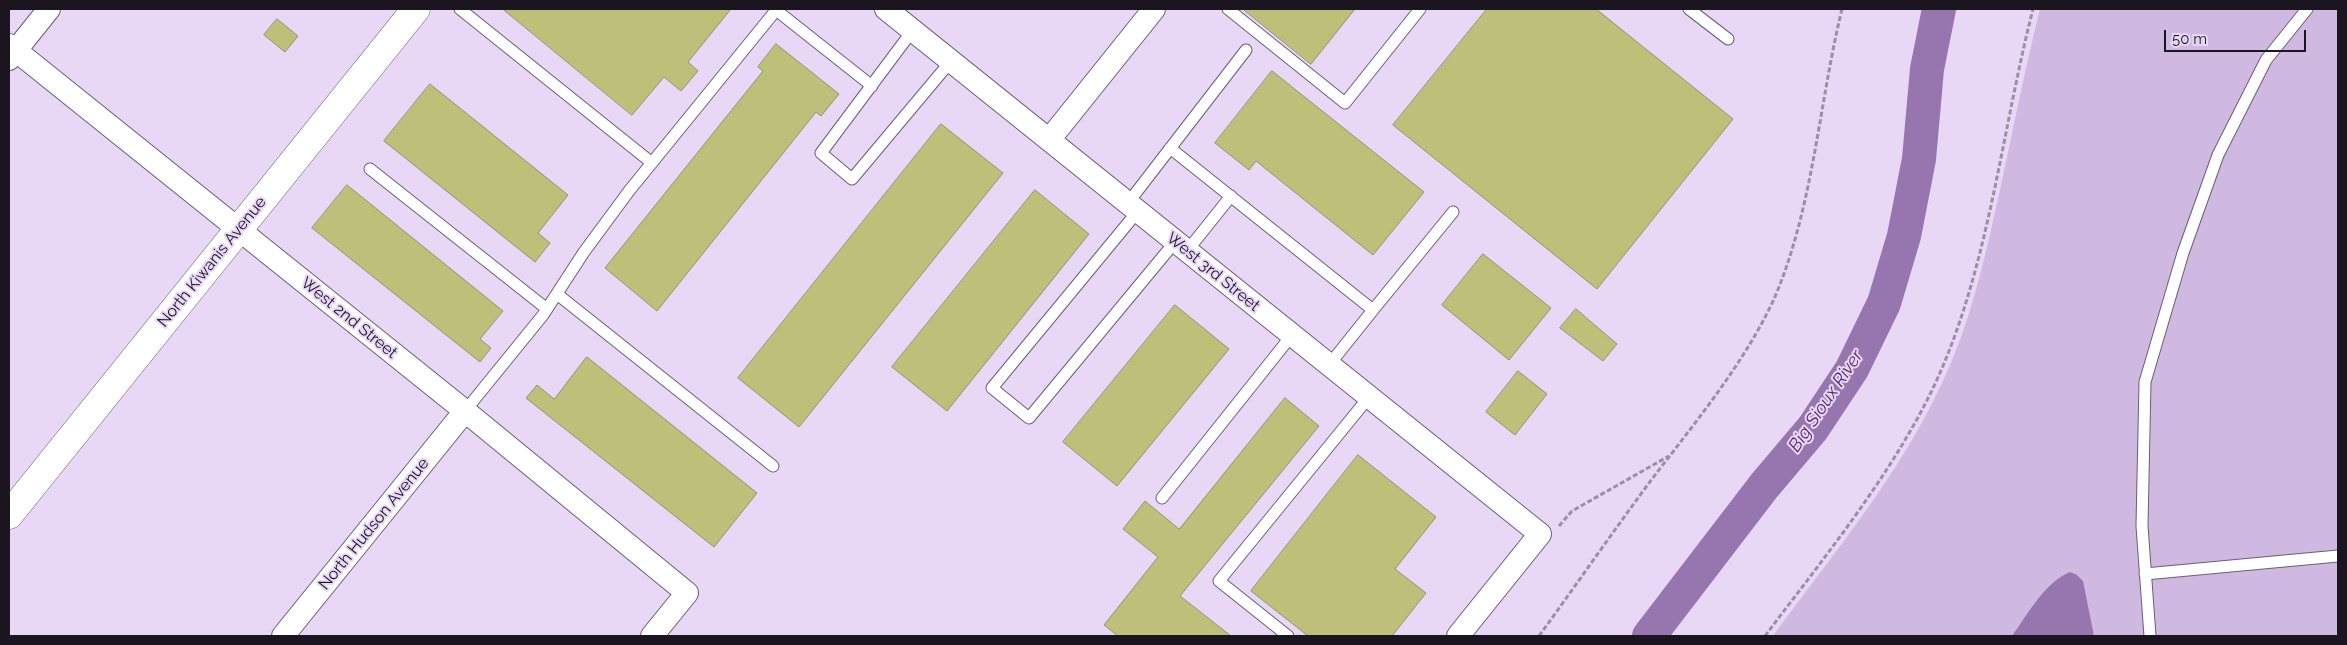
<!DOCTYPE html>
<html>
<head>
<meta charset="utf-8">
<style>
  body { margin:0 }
  #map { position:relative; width:2347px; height:645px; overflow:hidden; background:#e9d7f6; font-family:Raleway,sans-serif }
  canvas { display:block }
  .frame { position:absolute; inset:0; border:10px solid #1b1520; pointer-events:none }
  .scale { position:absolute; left:2164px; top:30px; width:142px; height:22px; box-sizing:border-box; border:2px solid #1b1520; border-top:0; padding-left:6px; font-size:15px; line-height:18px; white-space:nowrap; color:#1b1520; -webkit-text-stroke:4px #e9d7f6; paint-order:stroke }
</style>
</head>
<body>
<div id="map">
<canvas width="2347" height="645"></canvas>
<div class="frame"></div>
<div class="scale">50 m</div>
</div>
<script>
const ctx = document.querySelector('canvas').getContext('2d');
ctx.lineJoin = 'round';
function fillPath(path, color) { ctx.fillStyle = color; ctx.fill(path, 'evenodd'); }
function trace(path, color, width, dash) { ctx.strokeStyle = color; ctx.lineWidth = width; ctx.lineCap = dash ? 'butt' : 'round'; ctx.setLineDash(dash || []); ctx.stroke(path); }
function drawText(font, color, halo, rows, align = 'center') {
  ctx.font = font + ' Raleway,sans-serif'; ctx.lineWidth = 4; ctx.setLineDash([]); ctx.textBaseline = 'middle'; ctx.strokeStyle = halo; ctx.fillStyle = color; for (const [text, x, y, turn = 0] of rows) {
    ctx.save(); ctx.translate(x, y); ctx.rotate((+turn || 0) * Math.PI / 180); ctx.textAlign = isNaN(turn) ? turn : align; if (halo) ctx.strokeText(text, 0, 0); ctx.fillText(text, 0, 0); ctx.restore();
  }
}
fillPath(new Path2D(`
  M 2040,9 L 2338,9 L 2338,636 L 1773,636 C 1832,555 1898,477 1941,385 C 1971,323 1985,257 2000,190 C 2013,129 2025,69 2040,9 Z`), '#cfb9e0');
fillPath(new Path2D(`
  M 2070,572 L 2077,575 L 2083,581 L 2094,636 L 2012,636 C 2028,614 2044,583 2070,572 Z`), '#9776af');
trace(new Path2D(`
  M 1649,636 L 1764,486 L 1813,428 L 1852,369 L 1884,303 L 1904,236 L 1919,159 L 1927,69 L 1939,9`), '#9776af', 34);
const building = new Path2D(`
  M 503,9 L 731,9 L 688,62 L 698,71 L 681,91 L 664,77 L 632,115 Z
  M 1243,9 L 1355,9 L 1311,64 Z
  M 1487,9 L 1596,9 L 1733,119 L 1597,289 L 1393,125 Z
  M 277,19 L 298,36 L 285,52 L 264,35 Z
  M 776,44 L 839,94 L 821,116 L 816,112 L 657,311 L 605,268 L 763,71 L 758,67 Z
  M 1272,71 L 1424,192 L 1373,255 L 1256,161 L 1249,170 L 1215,143 Z
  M 430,84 L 568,195 L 538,233 L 550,243 L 535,262 L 384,141 Z
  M 941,124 L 1003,173 L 799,427 L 738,378 Z
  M 347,185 L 503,311 L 480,339 L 491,348 L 480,362 L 312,228 Z
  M 1035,190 L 1089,234 L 947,411 L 892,367 Z
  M 1483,254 L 1551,308 L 1509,360 L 1442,305 Z
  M 1175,305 L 1229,349 L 1117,486 L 1063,442 Z
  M 1576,309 L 1617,344 L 1603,361 L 1560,328 Z
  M 587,357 L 757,493 L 714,547 L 526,398 L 537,385 L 554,399 Z
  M 1518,371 L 1547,394 L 1515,435 L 1486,412 Z
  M 1285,398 L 1319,426 L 1180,596 L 1231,636 L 1118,636 L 1104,625 L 1158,557 L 1123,529 L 1145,501 L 1179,529 Z
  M 1358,455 L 1436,517 L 1395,569 L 1426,593 L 1392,636 L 1308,636 L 1251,591 Z`);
fillPath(building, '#bebf79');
trace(building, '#919272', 1);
const lane = new Path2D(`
  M 460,9 L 652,163
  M 1228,9 L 1345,103 L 1420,9
  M 1689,9 L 1728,39
  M 776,10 L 872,86
  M 913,30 L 821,153 L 852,179 L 951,61
  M 1170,148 L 1373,310 L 1329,365
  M 370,169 L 547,309
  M 1128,203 L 1246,50
  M 1138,211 L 992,388 L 1029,418 L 1175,242
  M 1187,251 L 1231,196
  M 557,294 L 773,466
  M 1373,310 L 1453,212
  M 465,411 L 543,315 L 584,252 L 629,191 L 777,9
  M 1162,498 L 1292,335
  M 2145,574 L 2338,556
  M 1288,636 L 1219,581 L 1369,397
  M 2150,636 L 2142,526 L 2145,382 L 2183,253 L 2218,155 L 2266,60 L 2307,9`);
const street = new Path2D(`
  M 886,9 L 1540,534 L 1458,636
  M 9,45 L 465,411 L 687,593 L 652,636
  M 9,59 L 49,9
  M 1049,140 L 1154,9
  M 283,636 L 465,411`);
const secondary = new Path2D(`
  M 9,515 L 416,9`);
trace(lane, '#6c5d78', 13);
trace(street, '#6c5d78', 24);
trace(secondary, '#6c5d78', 29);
trace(new Path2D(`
  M 1559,526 L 1572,511 L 1669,456
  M 1539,636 C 1576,585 1612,533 1649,483 C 1693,425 1749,358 1777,292 C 1814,201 1819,103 1842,9
  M 1765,636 C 1828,552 1905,459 1945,361 C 1991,249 2003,126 2033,9`), '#9b8ea5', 3, [5, 2.5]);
trace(lane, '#fff', 11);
trace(street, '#fff', 22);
trace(secondary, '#fff', 28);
drawText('16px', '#1b1520', '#e9d7f6', [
  ["North Kiwanis Avenue",212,262,-51],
  ["West 3rd Street",1213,272,39],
  ["West 2nd Street",349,318,39],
  ["North Hudson Avenue",374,524,-51]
]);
drawText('italic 18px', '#54286e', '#e9d7f6', [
  ["Big Sioux River",1826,401,-56]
]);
</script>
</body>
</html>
